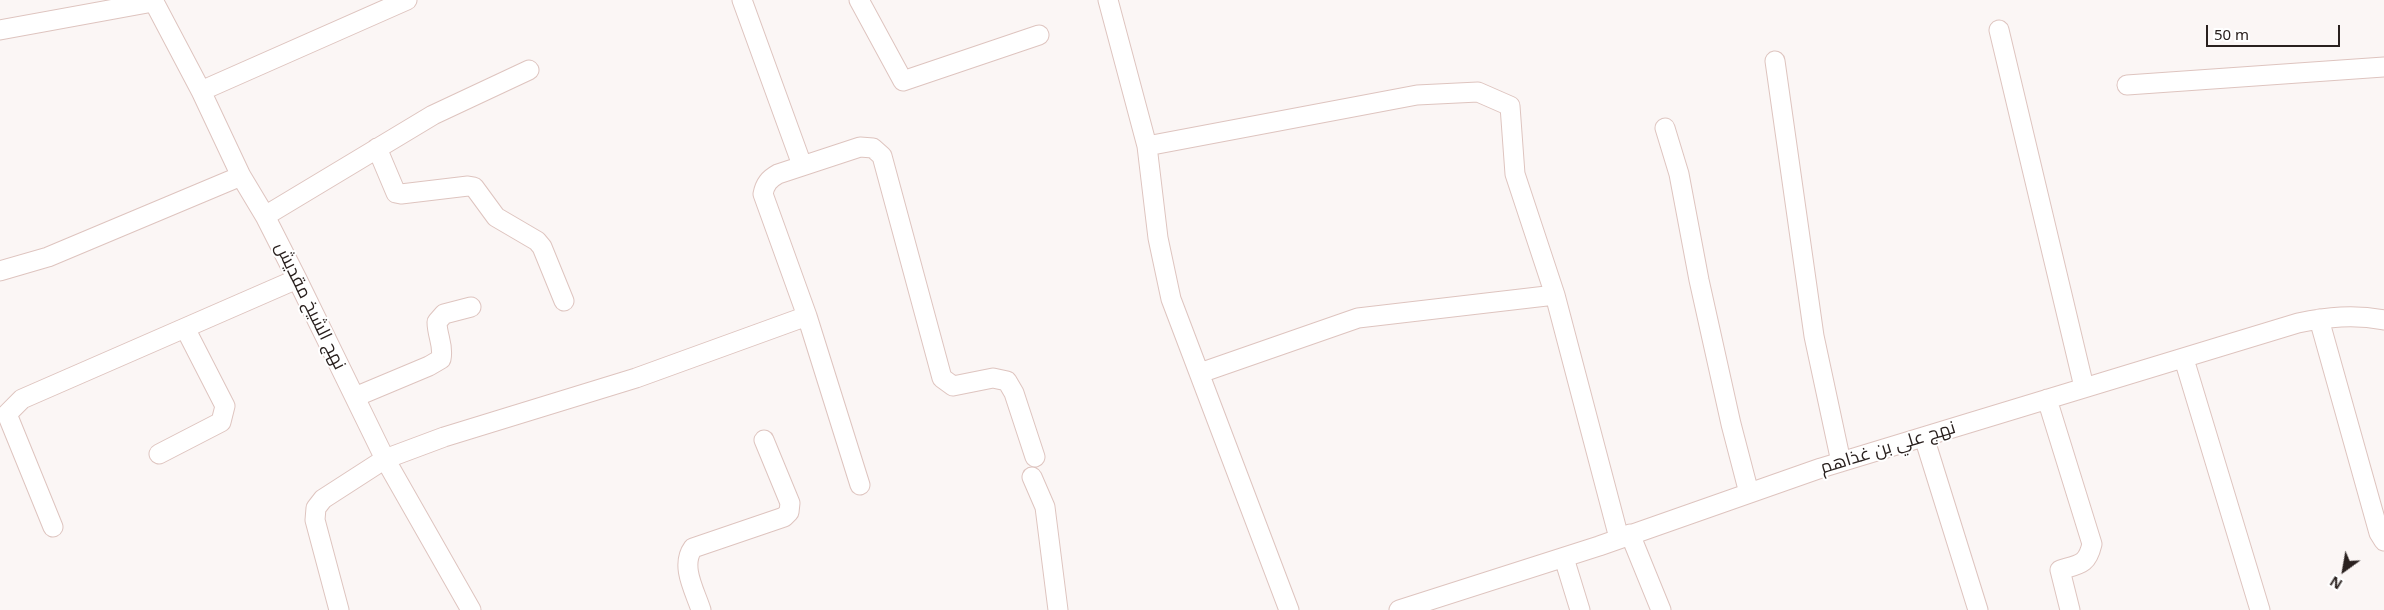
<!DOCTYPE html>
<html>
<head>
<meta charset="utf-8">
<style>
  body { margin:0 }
  #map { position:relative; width:2384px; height:610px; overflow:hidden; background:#fbf6f5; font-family:"Noto Sans",sans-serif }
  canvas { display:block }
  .north { position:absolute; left:2319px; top:545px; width:50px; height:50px; -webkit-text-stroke:4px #fff; paint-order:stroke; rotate:212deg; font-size:14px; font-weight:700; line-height:20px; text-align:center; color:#29201e }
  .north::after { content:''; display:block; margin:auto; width:18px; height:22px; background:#29201e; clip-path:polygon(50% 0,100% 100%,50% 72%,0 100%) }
  .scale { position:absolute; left:2206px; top:25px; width:134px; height:22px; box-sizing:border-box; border:2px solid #29201e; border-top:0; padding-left:6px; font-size:15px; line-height:18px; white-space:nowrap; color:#29201e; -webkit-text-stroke:4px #fff; paint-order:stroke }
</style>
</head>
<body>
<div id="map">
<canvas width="2384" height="610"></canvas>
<div class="north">N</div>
<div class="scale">50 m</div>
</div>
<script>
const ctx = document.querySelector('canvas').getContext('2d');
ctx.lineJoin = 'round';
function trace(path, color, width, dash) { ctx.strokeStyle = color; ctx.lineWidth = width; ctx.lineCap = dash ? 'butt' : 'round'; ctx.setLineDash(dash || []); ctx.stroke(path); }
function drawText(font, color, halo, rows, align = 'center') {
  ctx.font = font + ' "Noto Sans",Cairo,sans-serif'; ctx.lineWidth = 4; ctx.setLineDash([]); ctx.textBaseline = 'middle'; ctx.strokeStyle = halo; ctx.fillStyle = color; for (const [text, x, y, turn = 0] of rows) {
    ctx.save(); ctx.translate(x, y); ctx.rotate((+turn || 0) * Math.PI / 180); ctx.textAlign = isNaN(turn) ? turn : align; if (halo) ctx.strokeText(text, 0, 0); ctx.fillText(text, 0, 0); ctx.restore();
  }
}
const minor = new Path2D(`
  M 153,0 L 201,91 L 241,176 L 265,216 L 297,279 L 385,459 L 471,610
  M 742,0 L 802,165
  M 859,0 L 903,81 L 1039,35
  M 1108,0 L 1147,146 L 1158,238 L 1171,299 L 1289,610
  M 0,30 L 153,2
  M 1999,30 L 2084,387
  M 1775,61 L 1814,336 L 1841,462
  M 2127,85 L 2384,67
  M 201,91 L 407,0
  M 1665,128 L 1679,174 L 1699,280 L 1731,424 L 1749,493
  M 1147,146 L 1417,95 L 1478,92 L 1510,106 L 1515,174 L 1555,295
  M 377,148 L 396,193 L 401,194 L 468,186 L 474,187 L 496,217 L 537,241 L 542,247 L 564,301
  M 265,216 L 433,115 L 529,70
  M 0,271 L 48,257 L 241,176
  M 2319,319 L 2379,533 L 2384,541
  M 2184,359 L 2260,610
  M 1200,373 L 1358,318 L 1555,295 L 1619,538
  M 355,397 L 429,366 L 441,359 C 444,345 437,336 437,322 L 444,314 L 471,307
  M 2047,399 L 2092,544 C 2087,565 2080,564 2060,570 L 2070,610
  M 1924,437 L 1978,610
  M 159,454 L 221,422 L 225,406 L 185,328
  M 1032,477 L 1045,507 L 1058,610
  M 860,485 L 807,316 L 763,194 C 765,184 769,179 778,174 L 860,147 L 873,148 L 882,156 L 942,378 L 953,386 L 993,378 L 1007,381 L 1014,393 L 1035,457
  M 53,527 L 7,414 L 22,399 L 297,279
  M 1630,534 L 1661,610
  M 1564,558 L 1580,610
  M 339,610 L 315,520 L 316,508 L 323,499 L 385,459 L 444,437 L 636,378 L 807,316
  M 701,610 C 695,591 680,566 693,548 L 784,517 L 789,512 L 790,503 L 764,440
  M 1399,610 L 1599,546 L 1821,468 L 2298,323 C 2328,317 2354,314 2384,320`);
trace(minor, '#dec4bf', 21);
trace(minor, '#fff', 19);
drawText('18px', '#29201e', '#fff', [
  ["نهج الشيخ مقديش",310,306,64],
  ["نهج علي بن غذاهم",1888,448,-17]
]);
</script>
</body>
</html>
